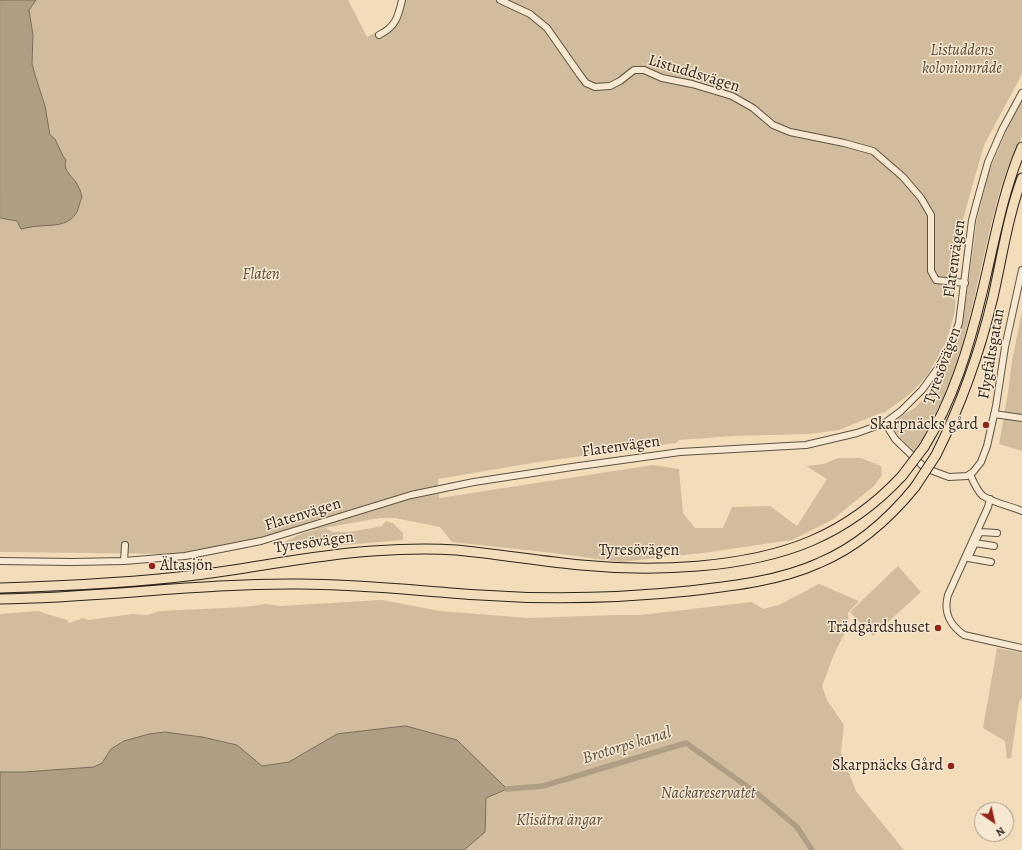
<!DOCTYPE html>
<html>
<head>
<meta charset="utf-8">
<style>
  body { margin:0 }
  #map { position:relative; width:1022px; height:850px; overflow:hidden; background:#f2dcb9; font-family:Alegreya,serif }
  canvas { display:block }
  .north { position:absolute; left:974px; top:802px; width:40px; height:40px; box-sizing:border-box; background:#f7e8d2; border:1px solid #a69a89; border-radius:50%; rotate:146deg; font-size:11px; font-weight:700; line-height:16px; text-align:center; color:#2d251b }
  .north::after { content:''; display:block; margin:auto; width:14px; height:18px; background:#8f2418; clip-path:polygon(50% 0,100% 100%,50% 72%,0 100%) }
</style>
</head>
<body>
<div id="map">
<canvas width="1022" height="850"></canvas>
<div class="north">N</div>
</div>
<script>
const ctx = document.querySelector('canvas').getContext('2d');
ctx.lineJoin = 'round';
function fillPath(path, color) { ctx.fillStyle = color; ctx.fill(path, 'evenodd'); }
function trace(path, color, width, dash) { ctx.strokeStyle = color; ctx.lineWidth = width; ctx.lineCap = dash ? 'butt' : 'round'; ctx.setLineDash(dash || []); ctx.stroke(path); }
function drawText(font, color, halo, rows, align = 'center') {
  ctx.font = font + ' Alegreya,serif'; ctx.lineWidth = 3; ctx.setLineDash([]); ctx.textBaseline = 'middle'; ctx.strokeStyle = halo; ctx.fillStyle = color; for (const [text, x, y, turn = 0] of rows) {
    ctx.save(); ctx.translate(x, y); ctx.rotate((+turn || 0) * Math.PI / 180); ctx.textAlign = isNaN(turn) ? turn : align; if (halo) ctx.strokeText(text, 0, 0); ctx.fillText(text, 0, 0); ctx.restore();
  }
}
fillPath(new Path2D(`
  M 0,0 L 348,0 L 367,37 L 392,24 L 401,0 L 1022,0 L 1022,74 L 984,145 L 961,226 L 956,271 L 955,310 L 952,322 L 946,342 L 928,374 L 915,389 L 906,397 L 885,412 L 878,414 L 839,430 L 808,434 L 733,436 L 679,440 L 676,443 L 532,463 L 438,479 L 439,498 L 653,465 L 679,469 L 683,513 L 695,528 L 723,528 L 732,507 L 770,506 L 797,526 L 827,479 L 806,466 L 824,464 L 838,458 L 861,458 L 881,466 L 882,475 L 874,486 L 832,520 L 792,540 L 703,553 L 620,562 L 553,553 L 452,542 L 440,527 L 395,518 L 380,518 L 284,535 L 214,551 L 178,554 L 0,552 Z
  M 1022,101 C 1022,112 1022,124 1022,135 C 1021,142 1012,157 1009,165 C 1002,182 997,200 993,217 C 973,295 962,384 914,451 C 908,445 901,439 896,432 C 889,420 905,414 913,409 C 916,407 919,403 922,400 L 924,402 L 927,399 L 926,397 L 935,386 L 935,383 L 952,353 L 964,315 L 977,219 L 989,171 L 1006,132 Z
  M 1022,311 L 1022,451 L 999,444 L 1008,393 L 1012,361 Z
  M 386,521 L 393,523 L 403,533 L 403,540 L 311,548 L 284,546 L 282,543 L 303,533 L 325,528 L 333,532 L 349,532 L 382,526 Z
  M 898,566 L 921,592 L 873,636 L 850,612 Z
  M 819,584 L 859,601 L 848,613 C 850,627 843,636 837,648 C 831,660 827,674 822,686 L 827,700 L 844,725 L 841,752 L 856,791 L 904,850 L 0,850 L 0,614 L 37,611 L 67,620 L 69,623 L 83,618 L 89,620 L 132,614 L 147,615 L 160,611 L 244,607 L 266,604 L 281,606 L 382,600 L 440,611 L 528,618 L 616,615 L 640,615 L 752,602 L 763,609 L 779,605 Z
  M 997,648 L 1022,653 L 1022,698 L 1019,702 L 1011,758 L 1007,759 L 1005,741 L 983,728 Z`), '#d1bd9e');
const water = new Path2D(`
  M 0,0 L 36,0 L 29,10 L 33,35 L 32,64 L 35,75 L 45,106 L 50,135 L 55,139 L 63,156 L 66,160 C 63,169 70,175 75,181 C 78,185 81,191 82,197 C 79,203 79,210 75,215 C 67,226 52,225 40,226 C 33,226 27,228 21,229 L 17,221 L 0,218 Z
  M 406,726 L 457,740 L 507,789 L 486,798 L 485,832 L 464,850 L 0,850 L 0,772 L 24,772 L 94,767 L 102,763 L 111,749 L 124,741 L 149,734 L 165,732 L 202,737 L 237,745 L 262,766 L 289,762 L 337,734 Z`);
fillPath(water, '#af9e83');
trace(water, '#7b6e59', 1);
trace(new Path2D(`
  M 507,789 L 543,786 L 686,743 L 759,795 L 797,827 L 812,850`), '#af9e83', 5.5);
const minor = new Path2D(`
  M 500,0 L 530,14 L 547,28 L 580,75 L 586,83 L 595,87 L 610,86 L 620,81 L 634,70 L 644,70 L 662,78 L 692,84 L 732,96 L 753,108 L 773,125 L 790,132 L 844,143 L 873,151 L 903,177 L 921,198 L 931,215 L 931,271 L 936,280 L 965,283
  M 379,35 C 395,27 398,18 402,0
  M 994,414 L 1022,418
  M 885,423 L 895,439 L 925,468 L 949,477 L 967,476 L 973,472 L 981,462 L 987,446 L 996,406 L 1005,347 L 1022,270
  M 970,474 C 973,481 977,491 983,496 C 994,503 1010,506 1022,511
  M 990,499 L 988,507 L 948,595 C 943,613 950,625 964,635 L 1022,648
  M 977,538 L 980,532 L 997,533
  M 0,561 L 72,562 L 124,561 L 185,556 L 261,541 L 411,495 L 474,482 L 572,467 L 680,452 L 806,445 L 857,433 L 885,423 L 901,411 L 922,390 L 938,368 L 950,347 L 959,323 L 972,220 L 979,194 L 988,162 L 1002,130 L 1022,93
  M 124,561 L 125,545
  M 991,562 L 968,558 L 975,543 L 994,546`);
const highway = new Path2D(`
  M 924,447 C 953,400 969,347 982,293 C 994,244 1002,194 1022,147
  M 936,455 C 961,405 980,352 993,297 C 1002,257 1008,216 1022,178
  M 0,588 C 65,586 131,583 196,575 C 254,568 313,555 372,551 C 400,549 428,548 456,550 C 498,554 539,561 581,565 C 652,572 745,569 811,541 C 846,526 876,504 902,476
  M 0,599 C 100,598 199,583 299,584 C 360,584 420,591 480,595 C 550,600 620,598 689,591 C 733,586 779,581 819,563 C 857,547 889,519 915,487`);
trace(minor, '#5e5342', 8);
trace(highway, '#2d251b', 11);
trace(minor, '#f7e8d2', 6);
trace(highway, '#f2dcb9', 9);
const highwayBridge = new Path2D(`
  M 902,476 L 924,447
  M 915,487 L 936,455`);
trace(highwayBridge, '#2d251b', 11, []);
trace(highwayBridge, '#f2dcb9', 9);
for (const [x, y, r, color] of [
  [986,425,4,"#8f2418"],
  [152,566,4,"#8f2418"],
  [938,628,4,"#8f2418"],
  [951,766,4,"#8f2418"]
]) { const dot = new Path2D(); dot.arc(x, y, r, 0, 2 * Math.PI); ctx.fillStyle = color; ctx.fill(dot); trace(dot, '#f7e8d2', 1.5); }
drawText('italic 16px', '#564b3c', '#f7e8d2', [
  ["Listuddens",962,51],
  ["koloniområde",962,69],
  ["Flaten",261,275],
  ["Nackareservatet",708,794],
  ["Klisätra ängar",559,821]
]);
drawText('16px', '#2d251b', '#f7e8d2', [
  ["Listuddsvägen",694,74,17],
  ["Flatenvägen",955,259,-82],
  ["Flygfältsgatan",992,354,-80],
  ["Tyresövägen",943,366,-70],
  ["Flatenvägen",621,447,-8],
  ["Flatenvägen",303,515,-17],
  ["Tyresövägen",314,543,-8],
  ["Tyresövägen",639,551]
]);
drawText('16px', '#2d251b', '#f7e8d2', [
  ["Skarpnäcks gård",978,425],
  ["Ältasjön",160,566,"left"],
  ["Trädgårdshuset",930,628],
  ["Skarpnäcks Gård",943,766]
], 'right');
drawText('italic 17px', '#5a4f3f', '#f7e8d2', [
  ["Brotorps kanal",627,746,-17]
]);
</script>
</body>
</html>
